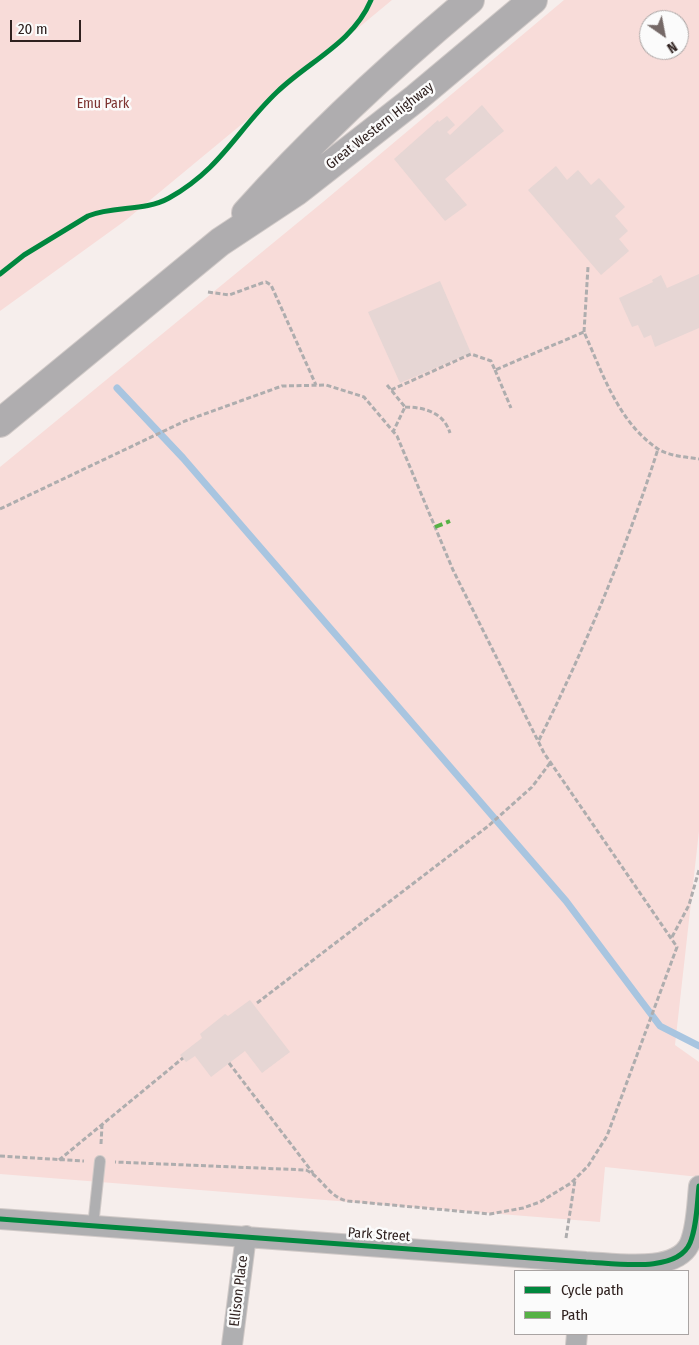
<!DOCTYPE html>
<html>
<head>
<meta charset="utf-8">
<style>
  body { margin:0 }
  #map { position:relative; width:699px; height:1345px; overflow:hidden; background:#f6eeec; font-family:"Fira Sans Condensed",sans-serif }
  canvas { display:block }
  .legend { position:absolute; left:514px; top:1270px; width:175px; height:65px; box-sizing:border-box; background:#fbfbfb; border:1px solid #a9a4a3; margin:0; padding:6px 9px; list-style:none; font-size:15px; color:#2f211f }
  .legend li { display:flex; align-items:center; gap:10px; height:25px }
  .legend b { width:25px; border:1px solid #a9a4a3 }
  .north { position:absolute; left:639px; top:10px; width:50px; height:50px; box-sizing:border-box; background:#fbfbfb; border:1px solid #a9a4a3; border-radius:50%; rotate:147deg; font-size:14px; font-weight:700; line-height:20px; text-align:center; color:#2f211f }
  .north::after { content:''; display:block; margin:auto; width:18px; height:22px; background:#756967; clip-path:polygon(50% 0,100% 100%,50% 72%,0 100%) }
  .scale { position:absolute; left:10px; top:20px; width:71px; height:22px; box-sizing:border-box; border:2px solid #2f211f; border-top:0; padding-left:6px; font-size:15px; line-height:18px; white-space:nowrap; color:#2f211f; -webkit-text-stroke:4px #fbfbfb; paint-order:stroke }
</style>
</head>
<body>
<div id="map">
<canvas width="699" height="1345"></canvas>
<ul class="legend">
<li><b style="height:6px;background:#00873e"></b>Cycle path</li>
<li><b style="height:6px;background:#56b145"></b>Path</li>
</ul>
<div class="north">N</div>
<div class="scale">20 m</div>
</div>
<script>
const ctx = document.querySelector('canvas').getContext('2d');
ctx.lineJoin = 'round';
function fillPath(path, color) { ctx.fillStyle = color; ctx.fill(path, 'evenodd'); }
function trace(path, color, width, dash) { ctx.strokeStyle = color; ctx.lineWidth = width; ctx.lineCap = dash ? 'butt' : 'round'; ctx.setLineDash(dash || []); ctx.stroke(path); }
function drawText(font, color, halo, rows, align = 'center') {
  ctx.font = font + ' "Fira Sans Condensed",sans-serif'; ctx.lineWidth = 5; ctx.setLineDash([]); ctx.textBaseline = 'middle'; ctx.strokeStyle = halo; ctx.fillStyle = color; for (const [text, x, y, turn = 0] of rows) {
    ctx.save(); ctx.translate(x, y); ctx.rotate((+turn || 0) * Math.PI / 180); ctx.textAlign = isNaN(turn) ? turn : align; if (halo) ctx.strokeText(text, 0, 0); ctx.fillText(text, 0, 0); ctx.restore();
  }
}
fillPath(new Path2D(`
  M 0,0 L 392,0 L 126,220 L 0,311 Z
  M 564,0 L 699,0 L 699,831 L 675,1045 L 699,1062 L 699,1177 L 605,1167 L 600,1222 L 0,1174 L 0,467 L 323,202 ZM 649,20 L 679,20 L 679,50 L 649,50 Z`), '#f8dcd9');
trace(new Path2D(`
  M 117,388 L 183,458 L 566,901 L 660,1026 L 699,1046`), '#a8c5e0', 7);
fillPath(new Path2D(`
  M 482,105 L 504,131 L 445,179 L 467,205 L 445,221 L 394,159 L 438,120 L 439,122 L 447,116 L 455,125 L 447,132 L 450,135 Z
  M 556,166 L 567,180 L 578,170 L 591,185 L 599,178 L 625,207 L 615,216 L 628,231 L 619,239 L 629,251 L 601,275 L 528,190 Z
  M 699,274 L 699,328 L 655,347 L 651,335 L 644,338 L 638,325 L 632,327 L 619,298 L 653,282 L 652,280 L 661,275 L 667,288 Z
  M 440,281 L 471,353 L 400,383 L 368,312 Z
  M 250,1000 L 290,1052 L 262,1073 L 245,1051 L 211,1077 L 195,1056 L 186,1062 L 180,1055 L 202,1038 L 200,1034 L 225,1014 L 228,1016 Z`), '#e6d6d4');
const lane = new Path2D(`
  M 93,1226 L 100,1161`);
const street = new Path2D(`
  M 0,1219 L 586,1262 C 614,1263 677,1274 690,1243 C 697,1226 697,1204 699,1186
  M 232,1345 L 246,1236
  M 576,1345 L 577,1334`);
const highway = new Path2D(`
  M 246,213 C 315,136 391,66 470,0
  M 0,423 L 220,242 L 297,191 L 416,98 L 533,0`);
trace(lane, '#d1cac8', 12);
trace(street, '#d1cac8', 22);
trace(highway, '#d1cac8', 30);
trace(new Path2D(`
  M 208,292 L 229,295 L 262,283 L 266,282 L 271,285 L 316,385
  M 584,332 L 588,267
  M 495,370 L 511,408
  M 387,385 L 405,407 L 393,432
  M 391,390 L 471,354 L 491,361 L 495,370 L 584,332 C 603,374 618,422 658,449 C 669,456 686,457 699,459
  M 405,407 C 425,407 444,413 450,433
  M 0,509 L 185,421 L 282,386 L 326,385 L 364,397 L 397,436 L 453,570 L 544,753 L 677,947 L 607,1136 L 588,1166 L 571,1183 L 540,1202 L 523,1208 L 490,1214 L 348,1201 C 329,1198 323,1178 306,1170 L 115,1162
  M 539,740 C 586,646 626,549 658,449
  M 672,937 L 689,905 L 699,870
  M 257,1003 L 487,827 L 532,787 L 550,763
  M 229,1063 L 313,1173
  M 101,1144 L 102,1125
  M 0,1156 L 84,1161
  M 59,1160 L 183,1058
  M 566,1238 L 575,1180`), '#aeadae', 3, [5, 2.5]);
trace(lane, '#afafb1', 10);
trace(street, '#afafb1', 20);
trace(highway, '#afadaf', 28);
trace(new Path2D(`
  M 435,527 L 450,521`), '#56b145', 4, [8, 4]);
trace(new Path2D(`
  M 0,274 L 24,255 L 88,216 C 114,205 144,212 169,198 C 221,169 237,130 277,92 C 309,61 353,43 371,0
  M 0,1219 L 586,1262 C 614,1263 677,1274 690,1243 C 697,1226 697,1204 699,1186`), '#00873e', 5);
drawText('14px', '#7d3230', '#fbfbfb', [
  ["Emu Park",103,104]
]);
drawText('14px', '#2f211f', '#fbfbfb', [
  ["Great Western Highway",380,126,-38],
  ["Park Street",379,1235,4],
  ["Ellison Place",239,1291,-83]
]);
</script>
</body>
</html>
